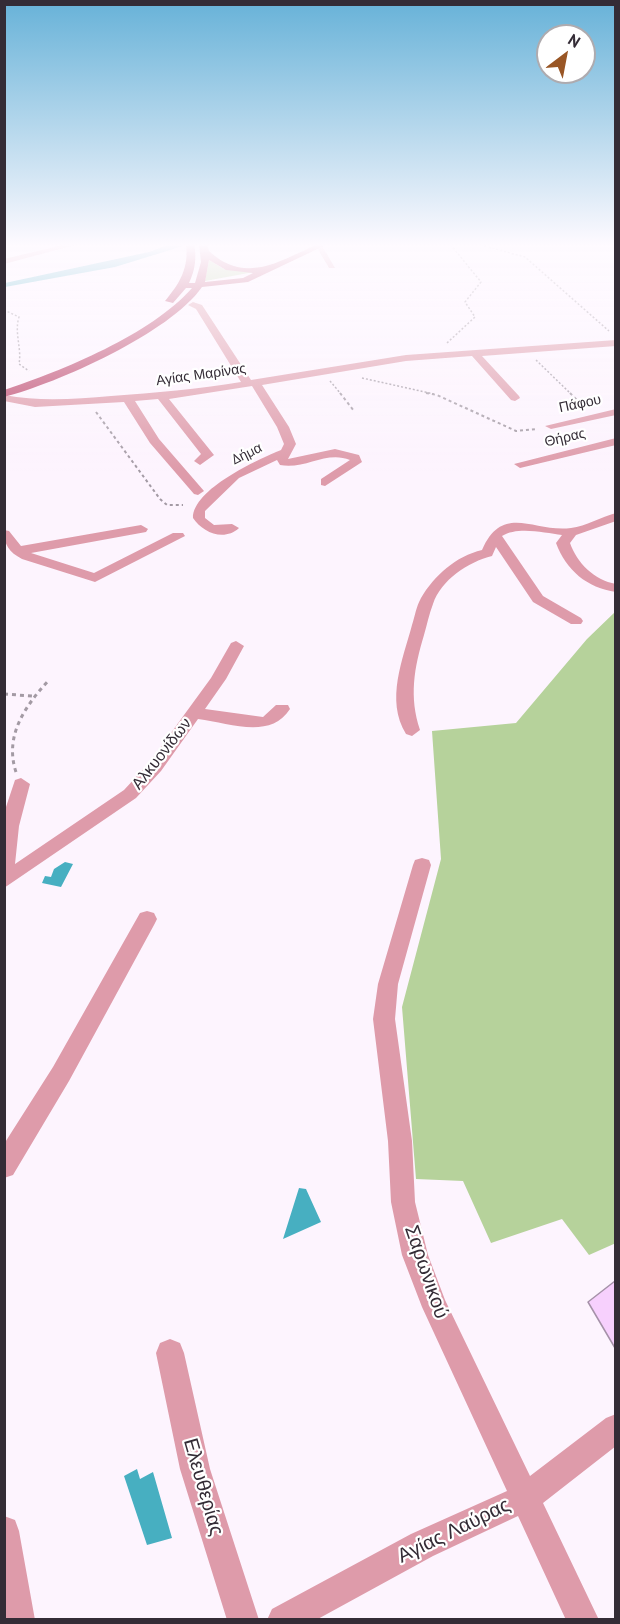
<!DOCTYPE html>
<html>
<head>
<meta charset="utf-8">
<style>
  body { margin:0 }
  #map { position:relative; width:620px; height:1624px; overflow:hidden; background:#fdf4fe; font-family:"PT Sans",sans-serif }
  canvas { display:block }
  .frame { position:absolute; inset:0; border:6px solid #342c36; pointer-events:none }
  .north { position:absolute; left:536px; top:24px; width:60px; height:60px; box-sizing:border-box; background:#fff; border:2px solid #aeabaf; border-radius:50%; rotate:32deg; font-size:16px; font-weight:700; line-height:24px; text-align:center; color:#342c36 }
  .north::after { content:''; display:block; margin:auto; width:21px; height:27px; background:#995625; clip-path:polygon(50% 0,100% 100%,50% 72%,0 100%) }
</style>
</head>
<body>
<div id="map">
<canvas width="620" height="1624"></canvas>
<div class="frame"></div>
<div class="north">N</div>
</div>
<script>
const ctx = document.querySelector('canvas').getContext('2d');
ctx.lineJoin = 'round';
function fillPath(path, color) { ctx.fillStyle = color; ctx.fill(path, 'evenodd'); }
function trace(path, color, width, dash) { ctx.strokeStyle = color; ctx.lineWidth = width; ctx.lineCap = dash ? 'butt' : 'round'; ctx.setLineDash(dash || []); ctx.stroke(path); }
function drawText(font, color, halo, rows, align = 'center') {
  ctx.font = font + ' "PT Sans",sans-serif'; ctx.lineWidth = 4.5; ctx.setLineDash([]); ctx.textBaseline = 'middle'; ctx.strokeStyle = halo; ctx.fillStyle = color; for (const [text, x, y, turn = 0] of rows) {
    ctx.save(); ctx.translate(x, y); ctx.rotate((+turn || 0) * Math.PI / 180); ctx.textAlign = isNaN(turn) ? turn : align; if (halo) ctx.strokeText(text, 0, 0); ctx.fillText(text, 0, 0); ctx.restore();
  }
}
fillPath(new Path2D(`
  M 209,260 L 224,269 L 254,272 L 205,281 Z
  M 615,612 L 616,1243 L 589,1255 L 562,1219 L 491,1243 L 463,1181 L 416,1179 L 402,1007 L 441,859 L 432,731 L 516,723 L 587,639 Z`), '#b6d29b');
fillPath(new Path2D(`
  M 171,244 L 182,244 L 183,246 L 115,267 L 5,287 L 5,283 L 149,252 Z
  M 65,862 L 73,864 L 61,887 L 42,883 L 45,876 L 51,877 L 54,869 Z
  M 299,1188 L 306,1189 L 321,1222 L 283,1239 Z
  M 137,1469 L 140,1479 L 153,1472 L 172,1538 L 147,1545 L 124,1476 Z`), '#47afc1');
const building = new Path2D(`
  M 615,1281 L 615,1348 L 588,1302 Z`);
fillPath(building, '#f7d0fd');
trace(building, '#a591a8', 1.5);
trace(new Path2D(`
  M 477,244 L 525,257 L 609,331
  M 4,310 L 19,317 C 14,333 22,348 19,364 L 29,371
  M 447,343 L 475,317 L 465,302 L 481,282 L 450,244
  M 536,360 L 571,394
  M 362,378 L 434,394
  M 330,381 L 341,394`), '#a39aa4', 1.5, [2, 2]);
trace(new Path2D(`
  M 340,393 L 354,411
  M 426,393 L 437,395 L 516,431 L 537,429
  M 570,393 L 585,408
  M 96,412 L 160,499 L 167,505 L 183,505`), '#a39aa4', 2, [3, 3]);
trace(new Path2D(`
  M 4,694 L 32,696
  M 16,772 C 4,736 25,706 49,680`), '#a39aa4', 3, [4, 4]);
fillPath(new Path2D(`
  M 67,244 L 79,244 L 4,264 L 4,259 Z
  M 315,244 L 321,244 L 335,268 L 329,268 Z
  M 193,302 L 202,305 L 251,380 L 406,355 L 616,340 L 616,346 L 482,356 L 519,396 L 520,398 L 515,401 L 511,400 L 472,356 L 406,361 L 262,385 L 289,427 L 296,444 L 288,459 L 335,449 L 359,455 L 362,462 L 325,486 L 321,485 L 321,479 L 350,460 C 326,450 305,470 280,465 L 277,460 L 239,478 L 205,511 L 205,518 L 214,525 L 232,524 L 239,528 C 224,542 202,532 193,518 C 193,489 257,460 281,450 L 284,444 L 277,427 L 252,386 L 169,399 L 214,455 L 200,465 L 194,461 L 201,454 L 158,399 L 135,401 L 159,439 L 204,491 L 198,495 L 194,494 L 150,443 L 124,402 L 35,407 L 4,401 L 4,395 C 41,402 75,399 111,396 C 155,393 198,389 241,382 L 196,309 L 188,305 Z
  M 616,409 L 616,415 L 551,429 L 545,426 Z
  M 616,438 L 616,445 L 520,468 L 514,464 Z
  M 616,513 L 616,521 L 576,535 L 570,543 C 577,563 594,580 616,584 L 616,592 C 587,588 566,570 556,543 L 562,535 C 545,533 518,526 502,536 L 543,596 L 581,618 L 583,621 L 581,624 L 571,624 L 533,602 L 496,547 L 492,556 C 468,562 441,580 433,604 C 429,614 427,625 424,635 C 414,668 409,697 420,730 L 412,736 L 406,734 C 385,700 403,659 412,625 C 415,616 416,607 421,598 C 434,576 456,556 482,550 C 503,502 534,533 571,528 C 586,526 601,517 616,513 Z
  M 141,525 L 148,529 L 146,532 L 31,553 L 94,573 L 173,533 L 183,533 L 185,536 L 95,582 L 22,559 C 9,552 4,545 4,530 L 9,531 L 21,546 Z
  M 236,641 L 244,646 L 226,679 L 205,709 L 263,717 L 276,705 L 288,705 L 290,709 C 270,740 230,723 198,719 L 161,771 L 136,798 L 4,888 L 4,813 L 15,780 L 21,778 L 30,784 L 19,826 L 15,864 L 124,790 L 149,763 L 211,678 L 231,643 Z
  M 422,858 L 429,860 L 431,865 L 398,984 L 395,1019 L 412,1141 L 415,1202 L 428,1255 L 445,1300 L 530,1476 L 606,1418 L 616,1414 L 616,1446 L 543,1503 L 599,1620 L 566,1620 L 518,1516 L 433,1556 L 316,1620 L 267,1620 L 272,1609 L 411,1534 L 507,1491 L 422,1307 L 402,1255 L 391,1202 L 388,1141 L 373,1019 L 378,984 L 413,865 L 415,860 Z
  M 147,911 L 154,913 L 157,919 L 154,925 L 69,1081 L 13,1175 L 4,1178 L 4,1144 L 53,1067 L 140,913 Z
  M 170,1339 L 180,1343 L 184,1353 L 210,1469 L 259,1620 L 227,1620 L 180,1469 L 156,1353 L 160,1343 Z
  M 4,1516 L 15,1520 L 19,1531 L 35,1620 L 4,1620 Z`), '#de9baa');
fillPath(new Path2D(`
  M 186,244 L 194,244 C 197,258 195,270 189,283 L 195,283 L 201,262 L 199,244 L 207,244 L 209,251 C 245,285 280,261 318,244 L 328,244 L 248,282 L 202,287 C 170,333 58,383 4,397 L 4,390 C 62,371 152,334 192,288 L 186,288 L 173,303 L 165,301 C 180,283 189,268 186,244 ZM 209,260 L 226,270 L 253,273 L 243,278 L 205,282 Z`), '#bc466b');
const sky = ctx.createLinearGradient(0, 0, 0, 471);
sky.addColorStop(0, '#67b2d8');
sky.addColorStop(0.52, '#fefaff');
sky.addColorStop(1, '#fefaff00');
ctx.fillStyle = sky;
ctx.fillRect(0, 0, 620, 471);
drawText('14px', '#342c36', '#fff', [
  ["Αγίας Μαρίνας",201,375,-8],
  ["Πάφου",580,404,-12],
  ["Θήρας",565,438,-13],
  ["Δήμα",247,454,-26]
]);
drawText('16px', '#342c36', '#fff', [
  ["Αλκυονίδων",162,754,-52]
]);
drawText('20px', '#342c36', '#fff', [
  ["Σαρωνικού",426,1272,71],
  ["Ελευθερίας",203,1487,74],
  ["Αγίας Λαύρας",454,1531,-26]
]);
</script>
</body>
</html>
